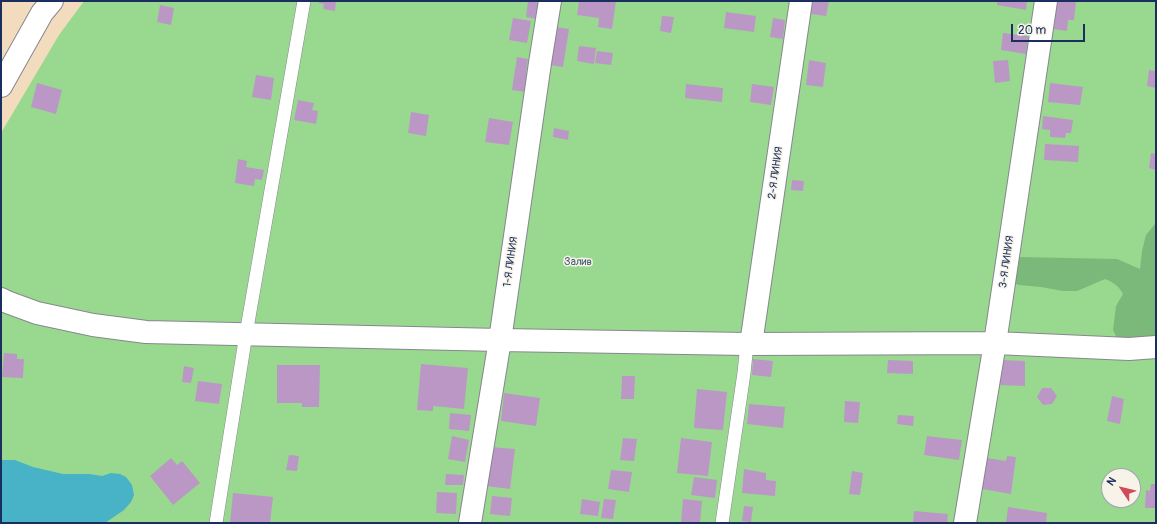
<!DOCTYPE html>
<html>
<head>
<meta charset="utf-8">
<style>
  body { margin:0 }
  #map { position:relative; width:1157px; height:524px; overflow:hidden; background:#f3dcbe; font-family:Pangolin,sans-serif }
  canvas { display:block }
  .frame { position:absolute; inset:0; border:2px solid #1b2f5e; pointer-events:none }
  .north { position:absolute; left:1101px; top:468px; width:40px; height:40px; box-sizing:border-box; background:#f7f3e8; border:1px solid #9fa5b1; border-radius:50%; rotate:305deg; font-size:11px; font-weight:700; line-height:16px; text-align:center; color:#1b2f5e }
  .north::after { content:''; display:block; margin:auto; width:14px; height:18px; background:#d1495b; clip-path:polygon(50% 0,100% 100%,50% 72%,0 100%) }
  .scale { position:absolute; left:1011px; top:24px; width:74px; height:18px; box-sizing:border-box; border:2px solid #1b2f5e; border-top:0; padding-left:5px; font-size:12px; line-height:14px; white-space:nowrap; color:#1b2f5e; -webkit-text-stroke:3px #f7f3e8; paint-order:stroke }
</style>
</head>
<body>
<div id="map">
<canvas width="1157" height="524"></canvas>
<div class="frame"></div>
<div class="north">N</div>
<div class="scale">20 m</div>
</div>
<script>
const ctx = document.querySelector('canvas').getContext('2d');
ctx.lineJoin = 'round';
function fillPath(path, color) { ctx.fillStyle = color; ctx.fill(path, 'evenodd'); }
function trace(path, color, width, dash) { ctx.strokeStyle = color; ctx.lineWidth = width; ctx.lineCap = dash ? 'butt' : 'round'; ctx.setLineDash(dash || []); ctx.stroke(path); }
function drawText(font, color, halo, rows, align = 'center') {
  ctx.font = font + ' Pangolin,sans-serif'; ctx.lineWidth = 3; ctx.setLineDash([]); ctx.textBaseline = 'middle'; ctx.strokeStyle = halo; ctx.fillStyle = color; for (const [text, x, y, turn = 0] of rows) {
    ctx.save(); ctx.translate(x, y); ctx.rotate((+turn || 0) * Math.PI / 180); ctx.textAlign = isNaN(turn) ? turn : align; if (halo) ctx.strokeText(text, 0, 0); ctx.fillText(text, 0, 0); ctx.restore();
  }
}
fillPath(new Path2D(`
  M 84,1 L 1156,1 L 1156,523 L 1,523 L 1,133 L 59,35 ZM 1109,476 L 1133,476 L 1133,500 L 1109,500 Z`), '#99d98f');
fillPath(new Path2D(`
  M 1156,223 L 1156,338 L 1117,338 L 1113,330 L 1116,306 L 1123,294 C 1119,286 1113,282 1105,279 L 1077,291 L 1063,291 L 1041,287 L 1019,285 L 1013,283 L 1011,268 L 1019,257 L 1117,259 L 1140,269 L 1142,251 L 1146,235 Z`), '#7ab97a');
fillPath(new Path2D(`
  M 1,460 L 15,460 L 33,467 L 63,474 L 89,474 L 102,476 L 111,473 L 120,474 L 126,477 L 132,485 L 134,495 L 131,502 L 124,510 L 105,523 L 1,523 Z`), '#48b2c7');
fillPath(new Path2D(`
  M 319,1 L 336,1 L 335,11 L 323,9 L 324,4 L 319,3 Z
  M 528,1 L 540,3 L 538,19 L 526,17 Z
  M 579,1 L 616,1 L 612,29 L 598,27 L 599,18 L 577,15 Z
  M 813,1 L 829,1 L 826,16 L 811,14 Z
  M 997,1 L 1027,1 L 1026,10 L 997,5 Z
  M 1056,1 L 1076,1 L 1074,20 L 1068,20 L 1067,31 L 1054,29 L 1055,18 L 1054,17 Z
  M 160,5 L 174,8 L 171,25 L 157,22 Z
  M 726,12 L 756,16 L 754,32 L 724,28 Z
  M 662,16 L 674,17 L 671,33 L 660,31 Z
  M 513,18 L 531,21 L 527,43 L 509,40 Z
  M 773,18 L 785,20 L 783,39 L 770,37 Z
  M 556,27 L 569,29 L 563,67 L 550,65 Z
  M 1003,33 L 1028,36 L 1026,54 L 1001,50 Z
  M 579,46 L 596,48 L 594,64 L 577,61 Z
  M 597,51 L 613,53 L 611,65 L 595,63 Z
  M 517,57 L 528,59 L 526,73 L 529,73 L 526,92 L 512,90 Z
  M 809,60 L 826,63 L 823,87 L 806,85 Z
  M 1008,60 L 1010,81 L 995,83 L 993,61 Z
  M 1149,70 L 1156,71 L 1156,88 L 1147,86 Z
  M 256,75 L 274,78 L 271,100 L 252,97 Z
  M 37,83 L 62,90 L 56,114 L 31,107 Z
  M 1050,83 L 1083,87 L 1080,105 L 1048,102 Z
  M 686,84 L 723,88 L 722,102 L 685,98 Z
  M 752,84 L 774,87 L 771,105 L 750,102 Z
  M 298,100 L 314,103 L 312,110 L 318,111 L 316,124 L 294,120 Z
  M 411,112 L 429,115 L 426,136 L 408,133 Z
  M 1043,116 L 1073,120 L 1071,133 L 1066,133 L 1065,138 L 1050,137 L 1050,130 L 1042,129 Z
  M 489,118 L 513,122 L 509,145 L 485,142 Z
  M 554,128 L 569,131 L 568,140 L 553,137 Z
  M 1045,144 L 1079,146 L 1078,162 L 1044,160 Z
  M 1151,153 L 1156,154 L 1156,170 L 1149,168 Z
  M 238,159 L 247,161 L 246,167 L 264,170 L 262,180 L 255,179 L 254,186 L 235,183 Z
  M 792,180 L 804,181 L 803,191 L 791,190 Z
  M 4,353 L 17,354 L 17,359 L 24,359 L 23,378 L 2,377 Z
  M 753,359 L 773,361 L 771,377 L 752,375 Z
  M 888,360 L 913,361 L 913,374 L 887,373 Z
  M 1000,360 L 1025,361 L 1025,386 L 999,385 Z
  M 421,364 L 468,368 L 464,409 L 433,406 L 433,411 L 417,410 Z
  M 277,365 L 320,365 L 319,407 L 302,407 L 302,403 L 277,403 Z
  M 184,366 L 194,368 L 191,383 L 182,382 Z
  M 622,376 L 635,376 L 634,399 L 621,399 Z
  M 198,381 L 222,384 L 219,404 L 195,401 Z
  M 1042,388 L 1051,388 L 1057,396 L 1052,404 L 1043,405 L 1037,397 Z
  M 697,389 L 727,392 L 723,430 L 694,428 Z
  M 504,393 L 540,398 L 536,426 L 501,421 Z
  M 1112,396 L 1124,399 L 1120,424 L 1107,421 Z
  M 845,401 L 860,402 L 858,423 L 844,422 Z
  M 749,404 L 785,407 L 783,428 L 747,424 Z
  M 450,413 L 471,415 L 469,431 L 449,429 Z
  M 898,415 L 914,416 L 913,426 L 897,424 Z
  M 452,436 L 469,440 L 465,462 L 448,459 Z
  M 927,436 L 962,440 L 959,460 L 924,455 Z
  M 623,438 L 637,439 L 634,461 L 620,460 Z
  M 681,438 L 712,442 L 708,476 L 677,473 Z
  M 490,447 L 515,449 L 510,489 L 486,486 Z
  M 289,455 L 299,456 L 297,471 L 286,470 Z
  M 1007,456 L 1016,457 L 1011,494 L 982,489 L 987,458 L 1006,461 Z
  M 171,458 L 177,465 L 182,461 L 200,483 L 173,505 L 150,476 Z
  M 744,469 L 766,473 L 766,480 L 776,481 L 775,496 L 742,493 Z
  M 611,470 L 632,472 L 629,492 L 608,489 Z
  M 852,471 L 863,473 L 860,495 L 849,494 Z
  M 446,474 L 464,475 L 463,485 L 445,485 Z
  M 694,477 L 717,480 L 715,498 L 691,495 Z
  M 1151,484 L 1156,484 L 1156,508 L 1145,508 L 1146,490 L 1150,491 Z
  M 437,492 L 457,493 L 456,514 L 436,513 Z
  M 233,493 L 273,497 L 270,523 L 230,523 Z
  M 492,496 L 512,498 L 510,516 L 490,514 Z
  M 582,499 L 600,502 L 598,516 L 580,514 Z
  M 604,499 L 616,500 L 613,519 L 601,518 Z
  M 683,499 L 702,501 L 700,523 L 681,523 Z
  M 744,506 L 753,507 L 751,522 L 742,521 Z
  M 1008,507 L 1047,513 L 1046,523 L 1006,523 Z
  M 914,511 L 948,514 L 947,523 L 913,523 Z`), '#bb97c5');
const service = new Path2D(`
  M 216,523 L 246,334 L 304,1
  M 722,523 L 744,373 L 747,344`);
const minor = new Path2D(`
  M 1,86 L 42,13 L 52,1
  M 1,299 L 7,302 L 37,313 L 93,325 L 146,332 L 500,340 L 747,344 L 995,343 L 1129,349 L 1156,347
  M 751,344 L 801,1
  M 470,523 L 500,340 L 540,63 L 550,1
  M 965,523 L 995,343 L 1046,1`);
trace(service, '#87868e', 14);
trace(minor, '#87868e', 24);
trace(service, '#fff', 13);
trace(minor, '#fff', 22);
drawText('11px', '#1b2f5e', '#f7f3e8', [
  ["2-Я ЛИНИЯ",776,173,-82],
  ["1-Я ЛИНИЯ",511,262,-82],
  ["3-Я ЛИНИЯ",1007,262,-82]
]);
drawText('11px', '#3a5a6a', '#f7f3e8', [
  ["Залив",578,262]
]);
</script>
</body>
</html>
